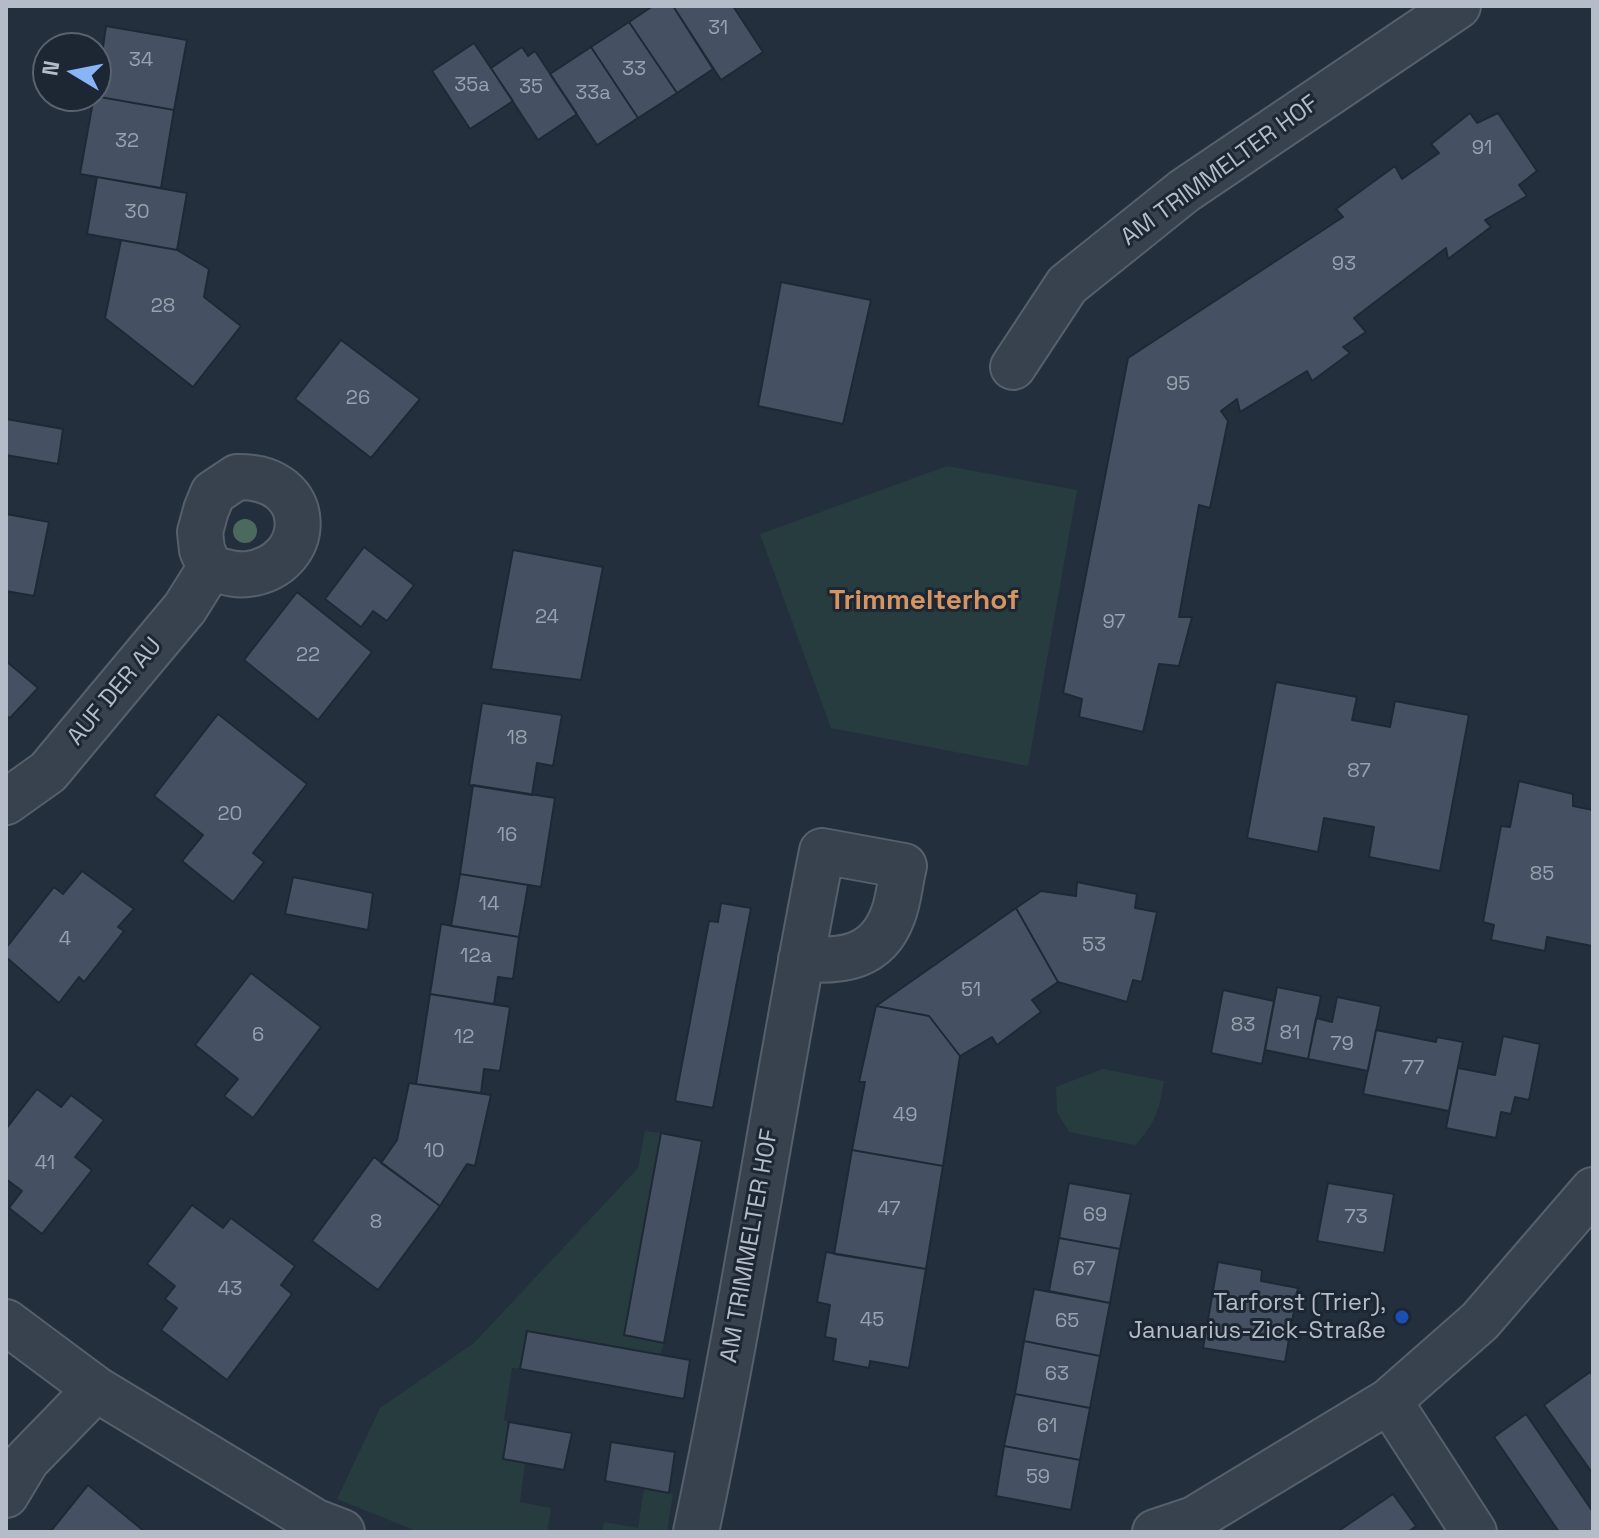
<!DOCTYPE html>
<html>
<head>
<meta charset="utf-8">
<style>
  body { margin:0 }
  #map { position:relative; width:1599px; height:1538px; overflow:hidden; background:#242f3e; font-family:"Space Grotesk",sans-serif }
  canvas { display:block }
  .frame { position:absolute; inset:0; border:8px solid #b4bcc9; pointer-events:none }
  .north { position:absolute; left:32px; top:32px; width:80px; height:80px; box-sizing:border-box; background:#1d2633; border:2px solid #59626f; border-radius:50%; rotate:280deg; font-size:22px; font-weight:700; line-height:32px; text-align:center; color:#b4bcc9 }
  .north::after { content:''; display:block; margin:auto; width:28px; height:36px; background:#8ab4f8; clip-path:polygon(50% 0,100% 100%,50% 72%,0 100%) }
</style>
</head>
<body>
<div id="map">
<canvas width="1599" height="1538"></canvas>
<div class="frame"></div>
<div class="north">N</div>
</div>
<script>
const ctx = document.querySelector('canvas').getContext('2d');
ctx.lineJoin = 'round';
function fillPath(path, color) { ctx.fillStyle = color; ctx.fill(path, 'evenodd'); }
function trace(path, color, width, dash) { ctx.strokeStyle = color; ctx.lineWidth = width; ctx.lineCap = dash ? 'butt' : 'round'; ctx.setLineDash(dash || []); ctx.stroke(path); }
function drawText(font, color, halo, rows, align = 'center') {
  ctx.font = font + ' "Space Grotesk",sans-serif'; ctx.lineWidth = 6; ctx.setLineDash([]); ctx.textBaseline = 'middle'; ctx.strokeStyle = halo; ctx.fillStyle = color; for (const [text, x, y, turn = 0] of rows) {
    ctx.save(); ctx.translate(x, y); ctx.rotate((+turn || 0) * Math.PI / 180); ctx.textAlign = isNaN(turn) ? turn : align; if (halo) ctx.strokeText(text, 0, 0); ctx.fillText(text, 0, 0); ctx.restore();
  }
}
fillPath(new Path2D(`
  M 947,466 L 1077,490 L 1028,766 L 831,728 L 760,534 Z
  M 1103,1069 L 1164,1081 C 1159,1110 1156,1123 1135,1145 L 1069,1132 L 1057,1112 L 1056,1087 Z
  M 645,1131 L 661,1133 L 624,1335 L 664,1343 L 660,1355 L 527,1331 L 520,1369 L 512,1368 L 504,1420 L 509,1422 L 503,1459 L 525,1463 L 520,1502 L 551,1508 L 547,1532 L 419,1532 L 337,1499 L 380,1408 L 474,1343 L 638,1168 Z
  M 644,1489 L 673,1494 L 667,1532 L 602,1532 L 604,1522 L 638,1528 Z`), '#263c3f');
const building = new Path2D(`
  M 653,6 L 673,6 L 713,69 L 677,93 L 629,22 Z
  M 673,6 L 733,6 L 763,52 L 721,80 Z
  M 629,22 L 677,93 L 638,118 L 591,47 Z
  M 106,26 L 187,40 L 174,110 L 94,96 L 96,96 Z
  M 474,43 L 513,101 L 470,129 L 432,71 Z
  M 522,47 L 528,56 L 535,51 L 577,114 L 538,140 L 491,68 Z
  M 591,47 L 638,118 L 597,145 L 550,74 Z
  M 94,96 L 174,110 L 161,188 L 80,174 Z
  M 1470,113 L 1477,123 L 1498,113 L 1537,171 L 1519,185 L 1527,196 L 1485,220 L 1491,227 L 1448,259 L 1446,248 L 1354,318 L 1366,332 L 1343,347 L 1350,353 L 1312,381 L 1307,371 L 1240,412 L 1237,399 L 1221,411 L 1228,421 L 1210,508 L 1199,505 L 1179,617 L 1192,617 L 1179,666 L 1159,664 L 1143,732 L 1079,717 L 1082,699 L 1063,693 L 1128,358 L 1343,217 L 1336,209 L 1395,166 L 1402,179 L 1439,153 L 1431,144 Z
  M 97,177 L 187,193 L 177,250 L 87,234 Z
  M 121,240 L 177,250 L 209,269 L 204,297 L 241,326 L 193,387 L 105,318 Z
  M 781,282 L 871,300 L 843,424 L 758,406 Z
  M 341,340 L 420,399 L 371,458 L 295,399 Z
  M 6,419 L 63,429 L 58,464 L 6,455 Z
  M 6,514 L 49,522 L 34,596 L 6,591 Z
  M 364,547 L 414,585 L 387,621 L 373,611 L 361,627 L 325,599 Z
  M 513,550 L 603,567 L 581,680 L 491,669 Z
  M 297,592 L 372,652 L 318,720 L 244,660 Z
  M 6,661 L 38,688 L 10,718 L 6,716 Z
  M 1276,682 L 1357,697 L 1352,720 L 1390,727 L 1395,701 L 1469,715 L 1440,871 L 1369,857 L 1374,827 L 1324,818 L 1318,852 L 1247,838 Z
  M 482,703 L 562,715 L 553,766 L 537,763 L 532,795 L 469,785 Z
  M 218,714 L 307,784 L 253,853 L 264,862 L 233,902 L 182,861 L 203,835 L 154,796 Z
  M 1519,781 L 1573,794 L 1573,806 L 1593,810 L 1592,946 L 1547,937 L 1545,951 L 1491,940 L 1494,925 L 1483,922 L 1501,826 L 1510,827 Z
  M 473,785 L 555,798 L 541,887 L 460,874 Z
  M 82,871 L 134,909 L 118,927 L 124,931 L 84,982 L 79,977 L 59,1003 L 6,957 L 6,948 L 54,887 L 63,894 Z
  M 460,874 L 528,885 L 519,937 L 451,926 Z
  M 293,877 L 373,893 L 368,930 L 285,914 Z
  M 1077,882 L 1137,894 L 1135,908 L 1157,912 L 1142,982 L 1133,980 L 1127,1002 L 1058,982 L 1016,908 L 1041,891 L 1076,896 Z
  M 721,903 L 751,908 L 713,1108 L 675,1101 L 709,921 L 718,922 Z
  M 1016,908 L 1058,982 L 1032,1000 L 1041,1012 L 997,1045 L 992,1037 L 960,1056 L 929,1016 L 876,1006 Z
  M 441,924 L 519,937 L 513,979 L 498,977 L 494,1004 L 430,994 Z
  M 251,973 L 321,1027 L 253,1118 L 224,1096 L 238,1079 L 195,1045 Z
  M 1277,987 L 1321,996 L 1308,1059 L 1265,1050 Z
  M 1223,990 L 1274,1001 L 1262,1064 L 1211,1053 Z
  M 430,994 L 510,1007 L 500,1071 L 484,1069 L 481,1093 L 416,1084 Z
  M 1337,997 L 1381,1006 L 1368,1071 L 1308,1059 L 1316,1018 L 1332,1022 Z
  M 876,1006 L 929,1016 L 960,1056 L 943,1166 L 852,1150 L 865,1082 L 859,1082 Z
  M 1376,1030 L 1436,1042 L 1437,1037 L 1463,1042 L 1449,1111 L 1363,1094 Z
  M 1503,1036 L 1540,1044 L 1529,1100 L 1515,1097 L 1511,1114 L 1501,1112 L 1496,1138 L 1446,1128 L 1458,1068 L 1495,1075 Z
  M 409,1083 L 491,1095 L 475,1166 L 467,1164 L 440,1206 L 381,1163 L 397,1140 Z
  M 37,1089 L 61,1107 L 71,1095 L 104,1120 L 75,1157 L 92,1170 L 42,1234 L 9,1208 L 22,1191 L 6,1179 L 6,1129 Z
  M 661,1133 L 702,1141 L 664,1343 L 624,1335 Z
  M 852,1150 L 943,1166 L 926,1269 L 834,1254 Z
  M 374,1157 L 440,1206 L 378,1290 L 312,1241 Z
  M 1069,1183 L 1131,1194 L 1120,1249 L 1059,1238 Z
  M 1328,1183 L 1394,1194 L 1384,1253 L 1317,1241 Z
  M 192,1205 L 223,1228 L 231,1218 L 295,1266 L 281,1285 L 292,1294 L 227,1380 L 161,1330 L 177,1308 L 165,1299 L 175,1286 L 147,1264 Z
  M 1059,1238 L 1120,1249 L 1110,1303 L 1049,1291 Z
  M 826,1252 L 926,1269 L 909,1368 L 870,1361 L 869,1368 L 833,1361 L 836,1339 L 825,1337 L 830,1305 L 817,1302 Z
  M 1218,1262 L 1262,1270 L 1261,1281 L 1298,1288 L 1285,1362 L 1203,1348 Z
  M 1034,1289 L 1110,1303 L 1100,1356 L 1024,1341 Z
  M 527,1331 L 690,1360 L 684,1399 L 520,1369 Z
  M 1024,1341 L 1100,1356 L 1090,1408 L 1015,1394 Z
  M 1590,1372 L 1593,1376 L 1593,1474 L 1544,1405 Z
  M 1015,1394 L 1090,1408 L 1080,1460 L 1004,1446 Z
  M 1526,1414 L 1593,1512 L 1593,1532 L 1559,1532 L 1494,1437 Z
  M 509,1422 L 572,1433 L 564,1470 L 503,1459 Z
  M 611,1442 L 675,1452 L 669,1493 L 605,1481 Z
  M 1004,1446 L 1080,1460 L 1071,1510 L 996,1496 Z
  M 88,1485 L 145,1532 L 50,1532 Z
  M 1393,1494 L 1416,1526 L 1408,1532 L 1337,1532 Z`);
fillPath(building, '#455162');
trace(building, '#1f2835', 2);
const minor = new Path2D(`
  M 1013,367 L 1067,285 L 1184,191 L 1458,6
  M 237,477 C 317,475 315,565 248,574 C 235,576 222,571 210,568 L 202,550 L 200,532 L 206,510 L 213,493 Z
  M 6,802 L 48,772 L 185,608 L 210,568
  M 6,1322 L 96,1389 L 316,1522 L 342,1532
  M 1389,1401 L 1474,1532
  M 6,1495 L 27,1460 L 96,1389
  M 696,1532 C 744,1306 777,1078 822,851 L 904,866 C 900,881 899,900 893,915 C 877,959 841,962 801,959
  M 1155,1532 L 1194,1519 L 1389,1401 L 1480,1321 L 1593,1190`);
trace(minor, '#565f6c', 48);
trace(minor, '#38414e', 44);
ctx.fillStyle = '#4b6a5d';
for (const [x, y] of [
  [245,531]
]) { ctx.beginPath(); ctx.arc(x, y, 12, 0, 2 * Math.PI); ctx.fill(); }
for (const [x, y, r, color] of [
  [1402,1317,8,"#1a4fb4"]
]) { const dot = new Path2D(); dot.arc(x, y, r, 0, 2 * Math.PI); ctx.fillStyle = color; ctx.fill(dot); trace(dot, '#1d2633', 3); }
drawText('20px', '#98a1af', null, [
  ["31",718,29],
  ["34",141,61],
  ["33",634,70],
  ["35a",472,86],
  ["35",531,88],
  ["33a",593,94],
  ["32",127,142],
  ["91",1482,149],
  ["30",137,213],
  ["93",1344,265],
  ["28",163,307],
  ["95",1178,385],
  ["26",358,399],
  ["24",547,618],
  ["97",1114,623],
  ["22",308,656],
  ["18",517,739],
  ["87",1359,772],
  ["20",230,815],
  ["16",507,836],
  ["85",1542,875],
  ["14",489,905],
  ["4",65,940],
  ["53",1094,946],
  ["12a",476,957],
  ["51",971,991],
  ["83",1243,1026],
  ["81",1290,1034],
  ["6",258,1036],
  ["12",464,1038],
  ["79",1342,1045],
  ["77",1413,1069],
  ["49",905,1116],
  ["10",434,1152],
  ["41",45,1164],
  ["47",889,1210],
  ["69",1095,1216],
  ["73",1356,1218],
  ["8",376,1223],
  ["67",1084,1270],
  ["43",230,1290],
  ["45",872,1321],
  ["65",1067,1322],
  ["63",1057,1375],
  ["61",1047,1427],
  ["59",1038,1478]
]);
drawText('24px', '#b4bcc9', '#1d2633', [
  ["AM TRIMMELTER HOF",1220,171,-36],
  ["AUF DER AU",115,692,-50],
  ["AM TRIMMELTER HOF",750,1246,-80]
]);
drawText('24px', '#b4bcc9', '#1d2633', [
  ["Tarforst (Trier),",1386,1303],
  ["Januarius-Zick-Straße",1386,1331]
], 'right');
drawText('bold 28px', '#d59563', '#1d2633', [
  ["Trimmelterhof",924,601]
]);
</script>
</body>
</html>
